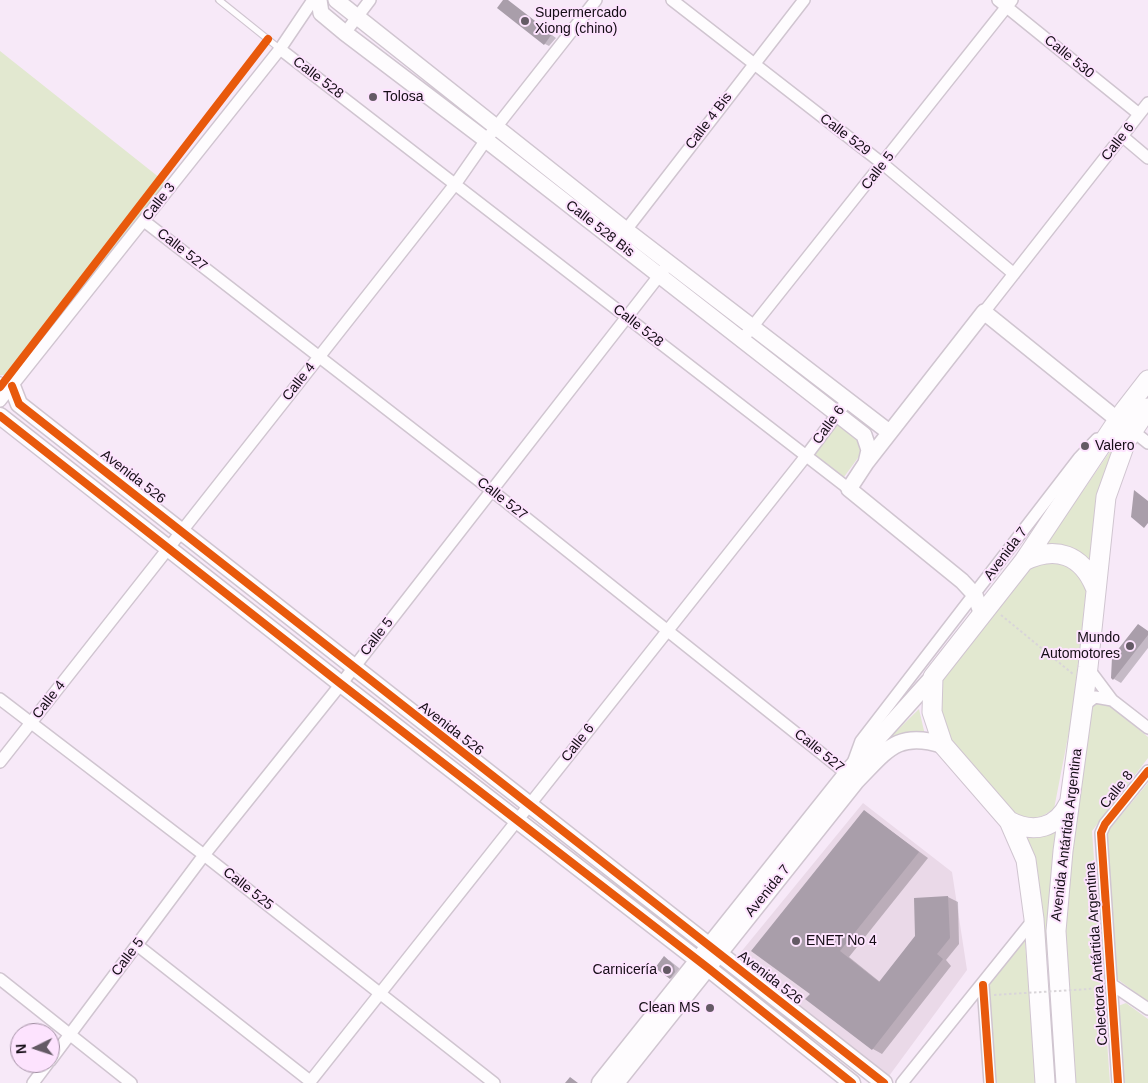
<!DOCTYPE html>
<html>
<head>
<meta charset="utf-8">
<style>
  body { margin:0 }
  #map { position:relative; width:1148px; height:1083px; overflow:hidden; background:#f7e9f8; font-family:Arial,sans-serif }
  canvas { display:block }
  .north { position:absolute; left:10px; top:1023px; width:50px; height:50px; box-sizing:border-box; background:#fde3fe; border:1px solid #a08da1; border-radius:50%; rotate:266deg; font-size:14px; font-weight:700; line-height:20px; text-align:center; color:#150d16 }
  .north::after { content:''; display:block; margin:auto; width:18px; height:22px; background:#645a65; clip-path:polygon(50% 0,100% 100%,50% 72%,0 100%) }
</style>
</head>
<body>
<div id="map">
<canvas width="1148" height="1083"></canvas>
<div class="north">N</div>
</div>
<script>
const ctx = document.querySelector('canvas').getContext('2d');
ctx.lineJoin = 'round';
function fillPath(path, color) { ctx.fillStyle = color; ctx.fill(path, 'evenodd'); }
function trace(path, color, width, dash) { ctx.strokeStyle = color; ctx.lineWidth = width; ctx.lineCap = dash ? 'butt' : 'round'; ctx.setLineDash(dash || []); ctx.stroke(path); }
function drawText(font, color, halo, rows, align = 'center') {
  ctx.font = font + ' Arial,sans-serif'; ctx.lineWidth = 4; ctx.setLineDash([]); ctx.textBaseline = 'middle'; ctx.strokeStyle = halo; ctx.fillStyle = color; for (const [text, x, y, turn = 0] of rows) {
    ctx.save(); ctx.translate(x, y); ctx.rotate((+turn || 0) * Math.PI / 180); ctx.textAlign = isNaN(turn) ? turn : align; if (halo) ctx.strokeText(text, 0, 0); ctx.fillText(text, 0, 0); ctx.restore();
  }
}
fillPath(new Path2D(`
  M 863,803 L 952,872 L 967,970 L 889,1076 L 736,958 Z`), '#ead9e8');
fillPath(new Path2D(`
  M 0,51 L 170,186 L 16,380 L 9,375 L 0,375 Z
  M 834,422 L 862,442 L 863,451 L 844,477 L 812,453 Z
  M 1118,440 L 1102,480 L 1090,567 L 1042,550 Z
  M 1056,559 L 1077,567 L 1087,582 L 1072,716 L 1054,809 L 1034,821 L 1014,815 L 945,737 L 936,712 L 938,684 L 1030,564 Z
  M 1096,703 L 1107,703 L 1148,737 L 1148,758 L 1092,831 L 1110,1083 L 1073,1083 L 1062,928 L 1086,711 Z
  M 919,709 L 925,735 L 863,764 Z
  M 1148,783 L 1148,1002 L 1116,978 L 1106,833 Z
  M 1057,828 L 1046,972 L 1023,836 L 1039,837 Z
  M 1025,941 L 1036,1083 L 994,1083 L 987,984 Z
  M 1126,1003 L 1148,1019 L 1148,1083 L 1123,1083 L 1118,1006 Z`), '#e2e8d0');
fillPath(new Path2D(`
  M 505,0 L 556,38 L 549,46 L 545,44 Z
  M 1148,631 L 1148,648 L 1121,683 L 1114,679 L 1112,677 Z
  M 865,812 L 928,858 L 849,957 L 880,982 L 916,936 L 915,899 L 948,897 L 958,902 L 959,944 L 946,960 L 951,966 L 882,1054 L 873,1049 L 811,994 Z
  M 669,960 L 679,968 L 679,975 L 675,980 L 670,978 Z`), '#0003');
fillPath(new Path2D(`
  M 503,0 L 508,0 L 552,34 L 544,45 L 497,8 Z
  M 1134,490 L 1148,501 L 1148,523 L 1144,528 L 1131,517 Z
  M 1138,624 L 1148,631 L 1148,635 L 1113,680 L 1111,678 L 1112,657 Z
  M 864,810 L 919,852 L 840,951 L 879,982 L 915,936 L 914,898 L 948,896 L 950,938 L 937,954 L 943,959 L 872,1050 L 805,999 L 810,994 L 751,951 Z
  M 664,956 L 674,965 L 675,972 L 670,979 L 655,968 Z
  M 710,1003 L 714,1007 L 710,1012 L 706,1008 Z
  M 570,1077 L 578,1083 L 565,1083 Z`), '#a99eaa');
const service = new Path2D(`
  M 219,0 L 280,49
  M 0,380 L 10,385`);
const minor = new Path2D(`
  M 672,0 L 883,164 L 1014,274
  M 998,0 L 1139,114
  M 345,33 L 370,0
  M 280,49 L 849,489
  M 1122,136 L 1148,158
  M 144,221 L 491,490 L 851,777
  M 624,238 L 626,230 L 804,0
  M 984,312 L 1148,103
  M 741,341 L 1012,0
  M 0,401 L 280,49 L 313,0
  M 1128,427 L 1148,443
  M 1088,668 L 1112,700 L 1148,728
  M 0,699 L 204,855 L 494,1083
  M 1082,707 L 1095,697 L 1112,700
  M 0,762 L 456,183 L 486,140 L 596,0
  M 853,763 L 861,741 L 1079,458 L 1097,439
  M 137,945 L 310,1081
  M 0,979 L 131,1083
  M 1111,984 L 1148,1009
  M 983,985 L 990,1083
  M 50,1061 L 204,855 L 341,684 L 669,263
  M 33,1083 L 48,1063
  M 309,1083 L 806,456 L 847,401
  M 902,1083 L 1034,919
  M 1118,1083 L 1101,833 L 1105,824 L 1148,771`);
const tertiary = new Path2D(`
  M 319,0 L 321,13 L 345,33 L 486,140 L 864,435 L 869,450 L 866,463
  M 336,0 L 626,230 L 889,432
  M 982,615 L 975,595 L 962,581 L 849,489 L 866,463 L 984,312 L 1118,420`);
const secondary = new Path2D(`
  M 12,386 L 19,404 L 884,1083
  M 0,416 L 341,684 L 708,968 L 852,1083
  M 600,1083 L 852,767 L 933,677
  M 616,1083 L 856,781 C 886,751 897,730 943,745`);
const primary = new Path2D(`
  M 1024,561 C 1056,545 1082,555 1095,587
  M 1009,821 C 1034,834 1057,828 1069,803
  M 1045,1083 L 1034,919 L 1026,860 L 1009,821 L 943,745 L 932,712 L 933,677 L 1024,561 L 1124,411 L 1148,380
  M 1066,1083 L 1056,931 L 1063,851 L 1088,667 L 1106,497 L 1126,441 L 1148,408`);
trace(service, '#d0c5d0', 8);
trace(minor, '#d0c5d0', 14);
trace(tertiary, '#d0c5d0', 18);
trace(secondary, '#d0c5d0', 19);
trace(primary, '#d0c5d0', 21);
trace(new Path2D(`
  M 1001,615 L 1073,674
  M 1089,989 L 1101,986
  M 994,995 L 1009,994`), '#d9d5d9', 2, [2.5, 2.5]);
trace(service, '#fefcfe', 5.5);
trace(minor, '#fefcfe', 11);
trace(tertiary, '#fefcfe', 15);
trace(secondary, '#fefcfe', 16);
trace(primary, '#fefcfe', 19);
trace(new Path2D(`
  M 1009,994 L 1089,989`), '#d9d5d9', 2, [2.5, 2.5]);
trace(new Path2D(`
  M 12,386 L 19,404 L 884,1083
  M 0,387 L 268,39
  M 0,416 L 341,684 L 708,968 L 852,1083
  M 983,985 L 990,1083
  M 1118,1083 L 1101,833 L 1105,824 L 1148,771`), '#e8590c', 8);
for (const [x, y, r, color] of [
  [525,21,5,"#645a65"],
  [373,97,5,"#645a65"],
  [1085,446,5,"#645a65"],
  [1130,646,5,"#645a65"],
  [796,941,5,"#645a65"],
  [667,970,5,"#645a65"],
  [710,1008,5,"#645a65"]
]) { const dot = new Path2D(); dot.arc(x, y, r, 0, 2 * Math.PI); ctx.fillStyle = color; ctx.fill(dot); trace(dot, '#fde3fe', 2); }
drawText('14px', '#150d16', '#fde3fe', [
  ["Supermercado",535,13],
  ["Xiong (chino)",535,29],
  ["Tolosa",383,97],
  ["Valero",1095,446],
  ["Mundo",1120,638,"right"],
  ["Automotores",1120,654,"right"],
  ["ENET No 4",806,941],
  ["Carnicería",657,970,"right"],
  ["Clean MS",700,1008,"right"]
], 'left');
drawText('14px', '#150d16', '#fde3fe', [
  ["Calle 530",1069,57,39],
  ["Calle 528",318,78,37],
  ["Calle 4 Bis",709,121,-53],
  ["Calle 529",845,135,37],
  ["Calle 6",1118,142,-52],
  ["Calle 5",878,171,-52],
  ["Calle 3",159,202,-52],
  ["Calle 528 Bis",600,229,38],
  ["Calle 527",182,250,38],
  ["Calle 528",638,326,38],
  ["Calle 4",299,382,-52],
  ["Calle 6",829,425,-54],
  ["Avenida 526",133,477,38],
  ["Calle 527",502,499,38],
  ["Avenida 7",1006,554,-53],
  ["Calle 5",377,637,-52],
  ["Calle 4",49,700,-52],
  ["Avenida 526",451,729,38],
  ["Calle 6",578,743,-52],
  ["Calle 527",819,751,39],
  ["Calle 8",1117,790,-51],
  ["Avenida Antártida Argentina",1067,835,-83],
  ["Calle 525",248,889,38],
  ["Avenida 7",768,891,-51],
  ["Colectora Antártida Argentina",1097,954,-94],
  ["Calle 5",128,957,-53],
  ["Avenida 526",770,978,38]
]);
</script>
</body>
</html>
